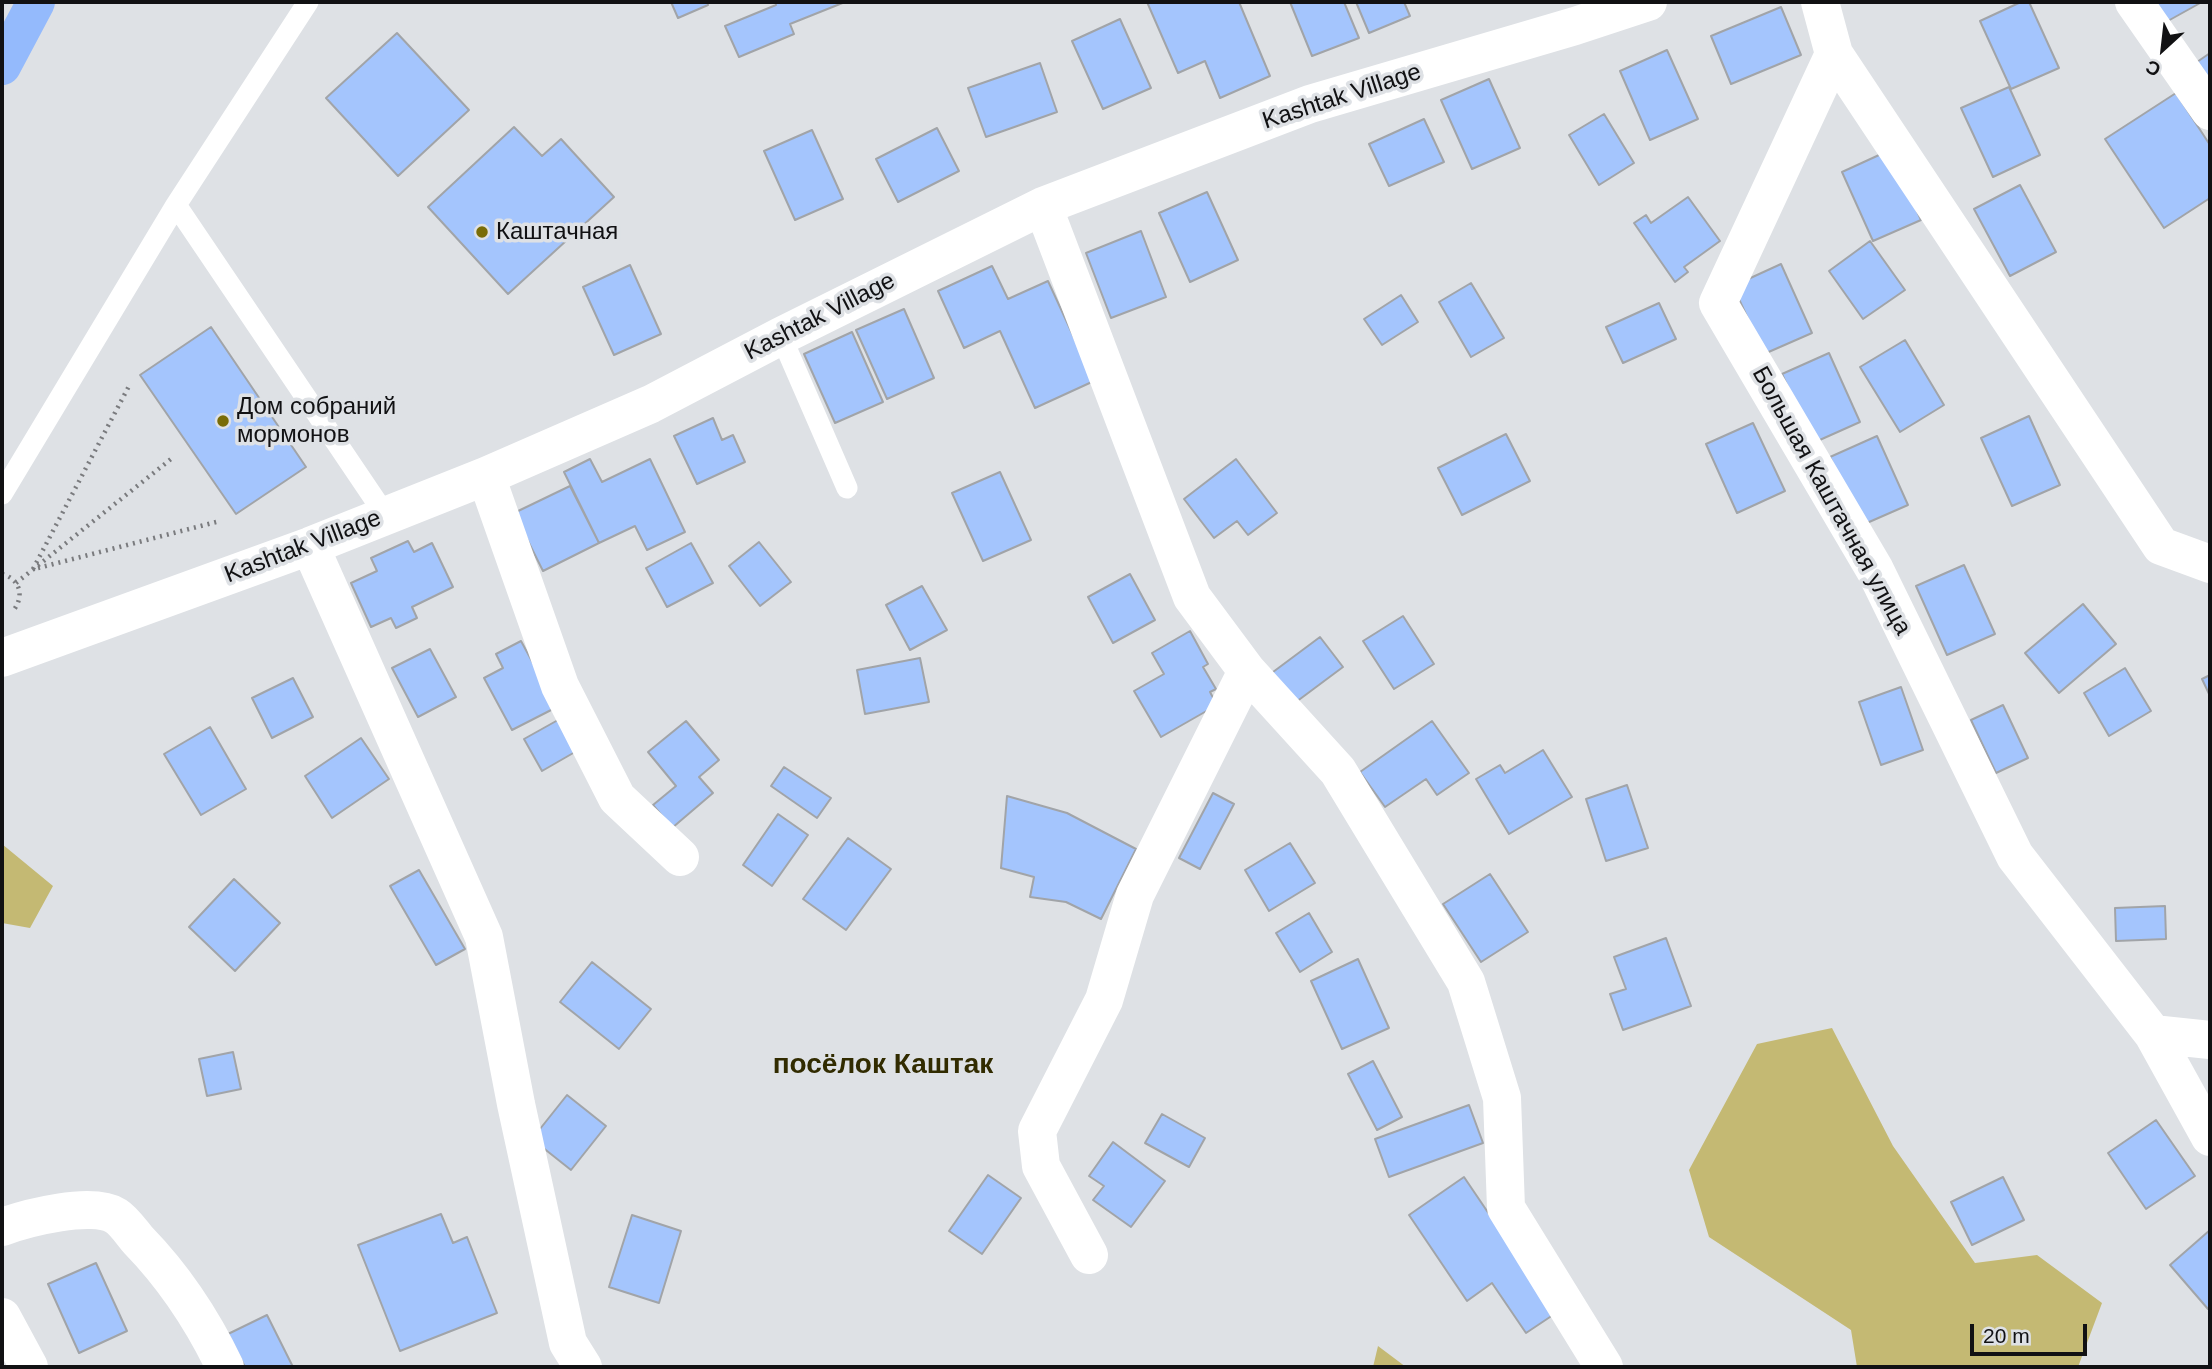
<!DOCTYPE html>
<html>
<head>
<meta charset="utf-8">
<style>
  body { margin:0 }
  #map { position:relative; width:2212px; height:1369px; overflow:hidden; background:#dee1e5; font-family:Helvetica,sans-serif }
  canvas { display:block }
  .frame { position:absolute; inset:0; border:4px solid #111113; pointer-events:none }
  .north { position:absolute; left:2128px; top:14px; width:70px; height:70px; -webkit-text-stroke:5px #dee1e5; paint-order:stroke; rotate:207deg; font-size:19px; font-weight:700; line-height:28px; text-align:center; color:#111113 }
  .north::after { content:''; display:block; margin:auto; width:24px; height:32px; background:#111113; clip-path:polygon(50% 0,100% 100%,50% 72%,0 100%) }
  .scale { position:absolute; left:1970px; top:1324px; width:117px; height:32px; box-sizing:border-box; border:4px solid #111113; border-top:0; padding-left:9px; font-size:21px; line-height:24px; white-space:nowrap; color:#111113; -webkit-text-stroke:5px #dee1e5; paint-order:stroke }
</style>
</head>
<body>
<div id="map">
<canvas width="2212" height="1369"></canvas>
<div class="frame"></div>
<div class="north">С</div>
<div class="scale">20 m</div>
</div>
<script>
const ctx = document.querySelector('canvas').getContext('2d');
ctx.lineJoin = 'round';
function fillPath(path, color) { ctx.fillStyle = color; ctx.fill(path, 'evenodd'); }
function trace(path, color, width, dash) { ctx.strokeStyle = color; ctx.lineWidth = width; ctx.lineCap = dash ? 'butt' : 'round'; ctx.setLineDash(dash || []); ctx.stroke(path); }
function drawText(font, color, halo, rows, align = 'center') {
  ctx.font = font + ' Helvetica,sans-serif'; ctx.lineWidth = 7; ctx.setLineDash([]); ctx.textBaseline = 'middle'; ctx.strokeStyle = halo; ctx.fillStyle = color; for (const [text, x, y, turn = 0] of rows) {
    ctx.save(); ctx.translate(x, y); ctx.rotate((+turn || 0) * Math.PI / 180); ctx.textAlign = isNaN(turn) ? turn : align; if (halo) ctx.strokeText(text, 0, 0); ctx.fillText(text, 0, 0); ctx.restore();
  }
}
fillPath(new Path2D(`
  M 2,844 L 53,886 L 30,928 L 2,923 Z
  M 1832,1028 L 1893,1146 L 1975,1263 L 2037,1255 L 2102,1303 L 2078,1367 L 1857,1367 L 1851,1330 L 1709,1237 L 1689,1170 L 1757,1044 Z
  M 1378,1346 L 1406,1367 L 1373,1367 Z`), '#c4b973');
const building = new Path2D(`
  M 671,2 L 707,2 L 708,5 L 678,18 Z
  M 775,2 L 845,2 L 790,24 L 794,34 L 739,57 L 725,26 L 776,5 Z
  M 1147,2 L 1239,2 L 1270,76 L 1220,98 L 1205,61 L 1178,73 Z
  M 1290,2 L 1344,2 L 1359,38 L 1312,56 Z
  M 1356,2 L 1404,2 L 1410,16 L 1369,33 Z
  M 2021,2 L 2029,2 L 2059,68 L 2011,89 L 1980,21 Z
  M 2155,2 L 2202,2 L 2166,22 Z
  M 1781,7 L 1801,55 L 1731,84 L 1711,36 Z
  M 1120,19 L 1151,88 L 1103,109 L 1072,41 Z
  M 397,33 L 469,110 L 398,176 L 326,98 Z
  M 1667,50 L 1698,119 L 1650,140 L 1620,71 Z
  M 2210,53 L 2210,82 L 2197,62 Z
  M 1040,63 L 1057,112 L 986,137 L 968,88 Z
  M 1489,79 L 1520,148 L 1472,169 L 1441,100 Z
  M 2009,87 L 2040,155 L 1993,177 L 1961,108 Z
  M 2176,93 L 2210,145 L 2210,198 L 2164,228 L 2105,139 Z
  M 1604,114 L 1634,163 L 1599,185 L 1569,135 Z
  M 1424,119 L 1444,162 L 1389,186 L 1369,144 Z
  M 514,127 L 542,156 L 561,139 L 614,197 L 508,294 L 428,207 Z
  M 937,128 L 959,171 L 898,202 L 876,159 Z
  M 812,130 L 843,199 L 795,220 L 764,151 Z
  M 1890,150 L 1921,220 L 1873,241 L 1842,172 Z
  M 2020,185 L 2056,252 L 2010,276 L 1974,209 Z
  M 1207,192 L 1238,260 L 1190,282 L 1159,213 Z
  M 1688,197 L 1720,241 L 1684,267 L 1688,272 L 1675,282 L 1634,223 L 1646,215 L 1651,223 Z
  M 1141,231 L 1166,297 L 1111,318 L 1086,253 Z
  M 1870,241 L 1905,290 L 1863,319 L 1829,271 Z
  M 1781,264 L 1812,333 L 1764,354 L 1733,286 Z
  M 630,265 L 661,334 L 614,355 L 583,287 Z
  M 992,266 L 1008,299 L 1048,281 L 1094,381 L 1035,408 L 1000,331 L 964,348 L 938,291 Z
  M 1471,283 L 1504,338 L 1471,357 L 1439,302 Z
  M 1401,295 L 1418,322 L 1382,345 L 1364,319 Z
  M 1659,303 L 1676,339 L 1623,363 L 1606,327 Z
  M 904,309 L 934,378 L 887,399 L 856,330 Z
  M 211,327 L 306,467 L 236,514 L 140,375 Z
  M 852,332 L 883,402 L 835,423 L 804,354 Z
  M 1905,340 L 1944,405 L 1900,432 L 1860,367 Z
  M 1829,353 L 1860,422 L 1813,443 L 1782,374 Z
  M 2029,416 L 2060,485 L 2012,506 L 1981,438 Z
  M 713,418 L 722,440 L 733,435 L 745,462 L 697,484 L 674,436 Z
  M 1753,423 L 1785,491 L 1737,513 L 1706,444 Z
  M 1506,434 L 1530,481 L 1462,515 L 1438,468 Z
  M 1877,436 L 1908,505 L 1860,526 L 1830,457 Z
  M 590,459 L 602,482 L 650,459 L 685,532 L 647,550 L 635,526 L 599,543 L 564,472 Z
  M 1236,459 L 1277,513 L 1248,535 L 1237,521 L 1214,538 L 1184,499 Z
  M 1000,472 L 1031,540 L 983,561 L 952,493 Z
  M 570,486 L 599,543 L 543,571 L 514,513 Z
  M 408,541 L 414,552 L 432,543 L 453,587 L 412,607 L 417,618 L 396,628 L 391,618 L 371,627 L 351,583 L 377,571 L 371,558 Z
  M 759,542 L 791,582 L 760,606 L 729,566 Z
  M 691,543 L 713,583 L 667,607 L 646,568 Z
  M 1964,565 L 1995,634 L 1947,655 L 1916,586 Z
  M 1130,574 L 1155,620 L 1113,643 L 1088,597 Z
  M 922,586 L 947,630 L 910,650 L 886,605 Z
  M 2083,604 L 2116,644 L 2059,693 L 2025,653 Z
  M 1403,616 L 1434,664 L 1394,689 L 1363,641 Z
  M 1190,631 L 1208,664 L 1203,667 L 1216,689 L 1210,692 L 1217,705 L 1161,737 L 1134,691 L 1164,674 L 1152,653 Z
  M 1320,637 L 1343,667 L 1292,705 L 1269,675 Z
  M 521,641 L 557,707 L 512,730 L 484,678 L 503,668 L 496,654 Z
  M 430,649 L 456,697 L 418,717 L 392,668 Z
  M 920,658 L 929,702 L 865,714 L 857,670 Z
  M 2125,668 L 2151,711 L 2109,736 L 2084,693 Z
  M 2210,675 L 2210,696 L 2202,679 Z
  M 293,678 L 313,717 L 272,738 L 252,698 Z
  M 1901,687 L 1923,750 L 1881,765 L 1859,702 Z
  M 2003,705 L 2028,758 L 1996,773 L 1971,720 Z
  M 558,720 L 575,752 L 542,771 L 524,739 Z
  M 686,721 L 719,760 L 699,777 L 713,793 L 672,828 L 653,805 L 676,786 L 648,752 Z
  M 1432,721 L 1469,773 L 1437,795 L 1426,779 L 1385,807 L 1360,772 Z
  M 210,727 L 246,789 L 201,815 L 164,754 Z
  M 361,738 L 389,779 L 332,818 L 305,776 Z
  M 1543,750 L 1572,797 L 1509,834 L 1476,779 L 1500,765 L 1505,773 Z
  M 784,767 L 831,798 L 817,818 L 771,786 Z
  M 1627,785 L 1648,848 L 1606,861 L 1586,799 Z
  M 1213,793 L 1234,804 L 1200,869 L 1179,858 Z
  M 1007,796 L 1067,813 L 1136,849 L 1101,919 L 1066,902 L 1030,897 L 1034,877 L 1001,868 Z
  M 778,814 L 808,835 L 772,886 L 743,865 Z
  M 848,838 L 891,869 L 846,930 L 803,899 Z
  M 1290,843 L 1315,883 L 1269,911 L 1245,870 Z
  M 419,870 L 465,949 L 436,965 L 390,886 Z
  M 1490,874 L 1528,932 L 1481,962 L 1443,904 Z
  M 234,879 L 280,923 L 235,971 L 189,927 Z
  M 2165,906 L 2166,939 L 2116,941 L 2115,908 Z
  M 1309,913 L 1332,952 L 1300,972 L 1276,933 Z
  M 1666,938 L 1691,1006 L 1623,1030 L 1610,994 L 1626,989 L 1614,957 Z
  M 1358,959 L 1389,1028 L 1342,1049 L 1311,981 Z
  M 592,962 L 651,1009 L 619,1049 L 560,1002 Z
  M 233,1052 L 241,1089 L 207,1096 L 199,1059 Z
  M 1373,1061 L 1402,1117 L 1377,1130 L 1348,1074 Z
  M 567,1095 L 606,1126 L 571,1170 L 532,1139 Z
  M 1469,1105 L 1483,1143 L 1389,1177 L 1375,1139 Z
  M 1162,1114 L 1205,1138 L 1189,1167 L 1145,1143 Z
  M 2156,1120 L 2195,1176 L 2146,1209 L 2108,1153 Z
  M 1113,1142 L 1165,1181 L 1131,1227 L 1093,1200 L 1104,1186 L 1089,1176 Z
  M 988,1175 L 1021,1198 L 982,1254 L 949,1231 Z
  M 1464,1177 L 1556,1313 L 1526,1333 L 1492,1283 L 1467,1301 L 1409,1215 Z
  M 2003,1177 L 2024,1220 L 1972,1245 L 1951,1202 Z
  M 441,1214 L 453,1243 L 467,1237 L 497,1313 L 400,1351 L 358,1245 Z
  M 632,1215 L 681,1231 L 659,1303 L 609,1287 Z
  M 2210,1230 L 2210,1307 L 2208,1309 L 2170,1265 Z
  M 96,1263 L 127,1331 L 79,1353 L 48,1284 Z
  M 267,1315 L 293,1367 L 245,1367 L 228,1334 Z`);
fillPath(building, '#a4c5fd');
trace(building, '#a1a4a8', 2);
trace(new Path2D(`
  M 38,568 L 220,521
  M 33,569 L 129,386
  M 2,574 C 20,579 25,596 13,611
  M 16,583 L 171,459`), '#7a7b7e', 4.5, [2, 5]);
trace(new Path2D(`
  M 176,205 L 386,516
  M 781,336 L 847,488
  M 2,494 L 176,205 L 308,2`), '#fff', 21);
trace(new Path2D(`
  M 1820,2 L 1834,54 L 1718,303 L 1875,570 L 2015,856 L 2153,1034 L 2210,1040
  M 2134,2 L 2210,111
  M 1834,54 L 2161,546 L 2210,564
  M 1043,206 L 1192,597 L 1247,671 L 1338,771 L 1466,982 L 1502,1098 L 1506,1208 L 1604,1367
  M 486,476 L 560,686 L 617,798 L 680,857
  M 310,546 L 484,937 L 516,1104 L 568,1343 L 583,1367
  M 2,658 L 310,546 L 486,476 L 651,404 L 781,336 L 1043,206 L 1310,104 L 1575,26 L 1648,2
  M 2153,1034 L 2210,1137
  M 2,1227 C 27,1218 92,1201 116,1216 C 124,1221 132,1233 138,1240 C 175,1278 202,1319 225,1367
  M 1089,1255 L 1041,1166 L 1037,1131 L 1104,1000 L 1135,895 L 1247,671
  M 2,1317 L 29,1367`), '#fff', 38);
trace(new Path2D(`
  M 2,66 L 36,2`), '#94bafc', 38);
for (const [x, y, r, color] of [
  [482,232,7,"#796c06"],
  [223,421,7,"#796c06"]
]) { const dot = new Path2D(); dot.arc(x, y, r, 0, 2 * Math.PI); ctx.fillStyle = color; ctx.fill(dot); trace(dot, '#dee1e5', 2.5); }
drawText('24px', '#111113', '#dee1e5', [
  ["Kashtak Village",1342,97,-18],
  ["Kashtak Village",820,317,-27],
  ["Большая Каштачная улица",1831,501,61],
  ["Kashtak Village",303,547,-21]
]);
drawText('24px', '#111113', '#dee1e5', [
  ["Каштачная",496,232],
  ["Дом собраний",237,407],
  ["мормонов",237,435]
], 'left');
drawText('bold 28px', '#312b00', '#dee1e5', [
  ["посёлок Каштак",883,1065]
]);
</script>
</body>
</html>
